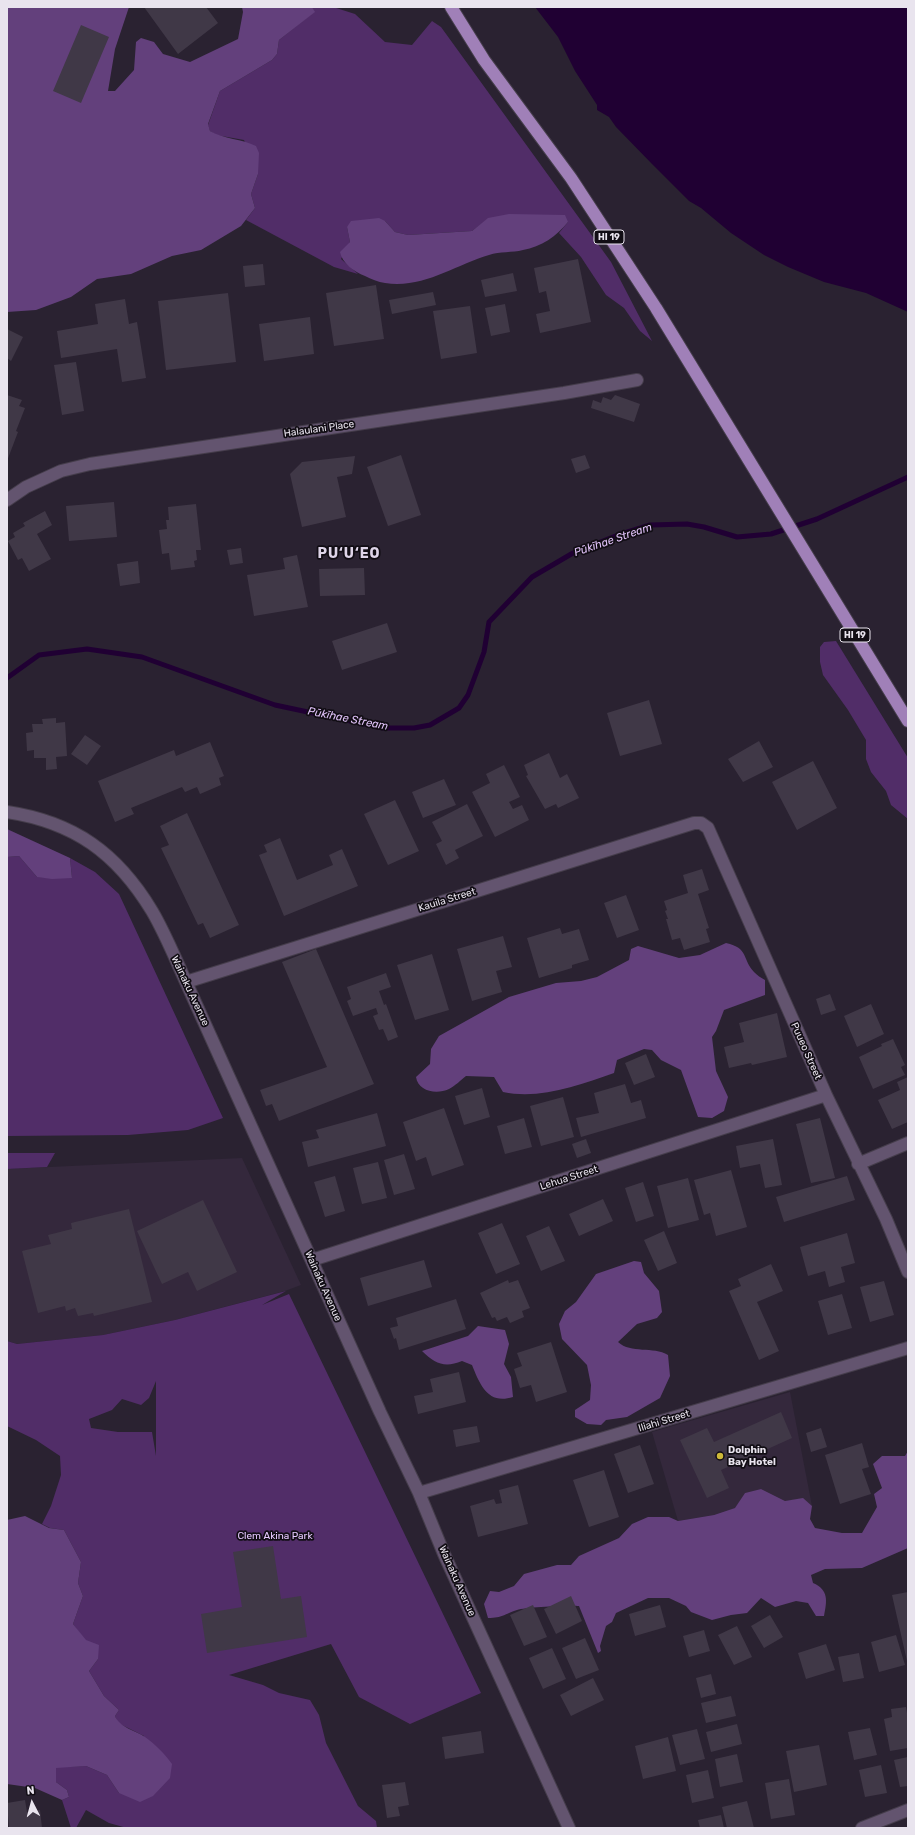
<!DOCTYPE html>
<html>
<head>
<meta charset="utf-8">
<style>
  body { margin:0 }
  #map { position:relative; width:915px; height:1835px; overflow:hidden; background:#2a2231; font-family:Rubik,sans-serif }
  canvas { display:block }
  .frame { position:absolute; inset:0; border:8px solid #e9e4ee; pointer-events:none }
  .north { position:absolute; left:12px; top:1783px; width:40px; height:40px; -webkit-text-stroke:3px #110d14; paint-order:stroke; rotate:354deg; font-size:11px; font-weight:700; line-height:16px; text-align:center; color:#e9e4ee }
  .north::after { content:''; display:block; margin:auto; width:14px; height:18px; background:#e9e4ee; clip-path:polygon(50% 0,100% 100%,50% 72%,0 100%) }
</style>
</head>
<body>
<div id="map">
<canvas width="915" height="1835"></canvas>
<div class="frame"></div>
<div class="north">N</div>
</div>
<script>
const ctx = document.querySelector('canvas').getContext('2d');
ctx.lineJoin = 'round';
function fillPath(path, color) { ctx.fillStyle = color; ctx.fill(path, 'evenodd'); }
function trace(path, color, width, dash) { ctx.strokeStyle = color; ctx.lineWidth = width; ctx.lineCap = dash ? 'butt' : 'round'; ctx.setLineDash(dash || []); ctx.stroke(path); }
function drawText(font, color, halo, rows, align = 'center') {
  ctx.font = font + ' Rubik,sans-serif'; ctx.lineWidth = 3.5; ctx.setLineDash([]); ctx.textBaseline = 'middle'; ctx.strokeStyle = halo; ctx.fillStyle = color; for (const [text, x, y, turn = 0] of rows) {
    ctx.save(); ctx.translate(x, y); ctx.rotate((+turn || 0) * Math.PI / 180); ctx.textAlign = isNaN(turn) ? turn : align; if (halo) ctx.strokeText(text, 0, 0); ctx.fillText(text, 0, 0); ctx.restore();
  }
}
fillPath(new Path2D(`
  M 242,1158 L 301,1285 L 285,1291 L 175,1320 L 103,1335 L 17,1344 L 7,1341 L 7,1169 Z
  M 790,1392 L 812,1506 L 803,1499 L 785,1501 L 761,1489 L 745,1493 L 736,1508 L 714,1515 L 678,1521 L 652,1432 Z`), '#34283c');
fillPath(new Path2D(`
  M 312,7 L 333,7 L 355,14 L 385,42 L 412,45 L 432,21 L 441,27 L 611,262 L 652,341 L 640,331 L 624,308 L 606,295 L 581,257 L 559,233 L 568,222 L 489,218 L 472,231 L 408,235 L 395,232 L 385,221 L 347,227 L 350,242 L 341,259 L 358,274 L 334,267 L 246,220 L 255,208 L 251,194 L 258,174 L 244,140 L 216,135 L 210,131 L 208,125 L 220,91 L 272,60 L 277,54 L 279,40 L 314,12 Z
  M 836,641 L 908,758 L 908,819 L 891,805 L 886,791 L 871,772 L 866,759 L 866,740 L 848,710 L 823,675 L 820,662 L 820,647 L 824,642 Z
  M 19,856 L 37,877 L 72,878 L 70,858 L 95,872 L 119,894 L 223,1118 L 188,1130 L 128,1135 L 7,1136 L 7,857 Z
  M 7,1153 L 55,1153 L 47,1167 L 7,1169 Z
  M 286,1291 L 262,1305 L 289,1294 L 481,1693 L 410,1724 L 359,1697 L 331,1644 L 229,1675 L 263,1685 L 279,1693 L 310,1700 L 319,1715 L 326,1743 L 358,1806 L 376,1821 L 377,1828 L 127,1828 L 109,1823 L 86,1810 L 76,1828 L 71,1828 L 62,1800 L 69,1797 L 67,1790 L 56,1782 L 56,1767 L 86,1766 L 107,1775 L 119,1793 L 144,1736 L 118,1723 L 115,1716 L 119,1710 L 104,1696 L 89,1671 L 98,1659 L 73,1624 L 83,1596 L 78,1583 L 81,1562 L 64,1530 L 50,1528 L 42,1524 L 51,1506 L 61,1475 L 60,1456 L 36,1440 L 7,1426 L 7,1341 L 17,1344 L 103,1335 L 175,1320 ZM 156,1381 L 156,1456 L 152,1432 L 118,1432 L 91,1428 L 89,1419 L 112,1410 L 122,1399 L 141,1405 L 149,1398 Z`), '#512d68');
fillPath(new Path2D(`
  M 7,7 L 129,7 L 115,49 L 108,91 L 115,91 L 134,70 L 136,42 L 141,38 L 154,42 L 163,54 L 190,62 L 238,39 L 243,12 L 242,7 L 312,7 L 315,12 L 279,40 L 277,54 L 272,60 L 220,91 L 208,124 L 210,131 C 224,139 242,139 256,146 L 259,153 L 258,174 L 251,194 L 255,208 L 241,226 L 201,250 L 172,256 L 131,274 L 97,279 L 71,297 L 36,310 L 7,312 Z
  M 509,214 L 565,215 L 568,222 C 557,236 541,247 523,250 C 512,253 500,251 489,255 C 455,265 423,289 385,283 C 378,282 371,279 365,276 C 354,272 342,263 340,252 L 350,242 L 347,227 L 351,221 L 379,218 L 385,221 L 395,232 L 408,235 L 472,231 L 488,218 Z
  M 7,829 L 70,858 L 72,878 L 52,879 L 37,877 L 19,856 L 7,857 Z
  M 726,943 C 749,948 742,959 754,972 C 757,975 761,978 765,980 L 765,995 L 724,1010 L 716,1031 L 712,1037 L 716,1071 L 728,1097 L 724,1111 L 712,1118 L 698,1117 L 681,1070 L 661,1060 L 652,1050 L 644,1049 L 617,1060 L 614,1073 C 579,1085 540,1100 503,1092 L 494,1077 L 466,1076 C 461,1080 455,1086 449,1089 C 436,1095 418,1091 416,1077 L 430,1064 L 431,1049 L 439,1036 L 509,997 L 556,983 L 581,981 L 597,977 L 629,960 L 631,949 L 638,946 L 679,958 L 700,955 Z
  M 634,1261 L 641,1262 L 644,1273 L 659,1291 L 662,1312 L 657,1318 L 637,1324 L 618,1342 C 631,1354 653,1346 668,1355 L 670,1376 L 660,1398 L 627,1417 L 606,1420 L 601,1425 L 587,1424 L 575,1417 L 575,1410 L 590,1400 L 591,1385 L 587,1365 L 562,1339 L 559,1324 L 565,1311 L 576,1302 L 596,1274 Z
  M 478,1326 L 505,1330 L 509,1344 L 504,1364 L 511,1377 L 513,1397 C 488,1405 480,1385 472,1365 L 462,1361 C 445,1368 435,1364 422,1351 L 468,1336 Z
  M 908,1451 L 908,1548 L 862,1568 L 825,1569 L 811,1575 L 813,1583 C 829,1590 827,1601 824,1616 L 816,1616 L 808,1603 L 796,1601 L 775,1607 L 761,1598 L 747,1613 L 731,1615 L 712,1620 L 691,1612 L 686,1606 L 669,1598 L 648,1598 L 616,1613 L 612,1622 L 606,1626 L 600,1646 L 601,1651 L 598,1653 L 579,1606 C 570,1605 526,1607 517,1610 C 504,1614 503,1618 488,1618 L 484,1604 L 490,1591 L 499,1592 L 514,1586 L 524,1574 L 557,1565 L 571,1565 L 579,1556 L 619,1538 L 632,1524 L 648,1517 L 669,1517 L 678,1521 L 714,1515 L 735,1508 L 745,1493 L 761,1489 L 785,1501 L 803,1498 L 812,1506 L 810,1519 L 815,1528 L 842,1533 L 862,1533 L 877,1507 L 874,1494 L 882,1488 L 873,1464 L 882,1456 L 905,1456 Z
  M 25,1516 L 49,1528 L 64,1530 L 81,1562 L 78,1583 L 83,1596 L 73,1624 L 86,1640 L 99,1645 L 98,1659 L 89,1671 L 104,1696 L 119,1710 L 115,1716 C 120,1728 135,1730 145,1737 C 156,1745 164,1753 172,1764 L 170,1778 L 153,1796 L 140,1802 L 119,1793 L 107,1775 L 86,1766 L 56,1768 L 56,1782 L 67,1790 L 69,1797 L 62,1800 L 35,1788 L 7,1784 L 7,1520 Z`), '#63407c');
fillPath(new Path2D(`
  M 535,7 L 908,7 L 908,312 L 866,293 L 824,282 L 788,267 L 764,255 L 731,233 L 701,208 L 689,201 L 652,164 L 616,127 L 609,117 L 597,110 L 597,105 L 575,71 L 558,37 Z`), '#200033');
trace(new Path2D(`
  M 7,678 L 39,655 L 87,649 L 142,657 L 275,705 L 383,728 L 414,728 L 430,725 L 459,708 L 468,695 L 484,652 L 489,622 L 532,577 L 573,553 L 618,535 L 650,525 L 687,524 L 704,527 L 737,537 L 771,534 L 817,519 L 908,477`), '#200033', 5);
fillPath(new Path2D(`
  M 144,7 L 206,7 L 218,23 L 178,54 Z
  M 81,25 L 109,37 L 81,103 L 53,91 Z
  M 578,259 L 591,322 L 540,333 L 536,314 L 550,311 L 546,291 L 539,293 L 534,268 Z
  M 263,264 L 265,285 L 245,287 L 243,266 Z
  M 513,273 L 517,291 L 485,297 L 481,280 Z
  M 376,285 L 384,339 L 334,346 L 326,293 Z
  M 433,292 L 436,305 L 392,314 L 389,300 Z
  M 228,293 L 236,362 L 166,370 L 158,301 Z
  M 125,299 L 129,324 L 137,322 L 146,378 L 122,382 L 117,349 L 61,358 L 57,331 L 98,324 L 95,304 Z
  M 505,304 L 510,332 L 491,336 L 485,308 Z
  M 470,306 L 477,353 L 441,359 L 433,311 Z
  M 310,317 L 314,354 L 264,361 L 259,324 Z
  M 7,329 L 23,337 L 11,361 L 7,358 Z
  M 76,362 L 84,411 L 62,415 L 54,365 Z
  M 7,395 L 22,400 L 19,406 L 25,408 L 16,431 L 18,432 L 7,461 Z
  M 615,395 L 640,404 L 634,422 L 591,408 L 593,400 L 601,403 L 603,397 L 611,400 Z
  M 401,455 L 421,515 L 388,526 L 367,467 Z
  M 585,455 L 590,468 L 576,473 L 571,459 Z
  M 355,456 L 352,474 L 337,477 L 346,517 L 302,527 L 290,474 L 302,462 Z
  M 114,502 L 117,537 L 69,541 L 66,506 Z
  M 196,504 L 201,550 L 196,550 L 197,560 L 194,561 L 195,567 L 171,570 L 169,553 L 162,554 L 159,530 L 167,529 L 166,520 L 169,520 L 168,507 Z
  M 45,511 L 52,525 L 37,534 L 51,559 L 29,571 L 22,558 L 18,560 L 8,541 L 15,537 L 13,533 L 25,526 L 23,523 Z
  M 241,548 L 243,563 L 230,565 L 227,550 Z
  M 297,555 L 308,607 L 254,616 L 247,575 L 285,569 L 283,558 Z
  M 138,561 L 140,583 L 120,586 L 117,564 Z
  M 364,568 L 365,595 L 320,596 L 319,569 Z
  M 387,623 L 397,652 L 342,670 L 332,641 Z
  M 649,700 L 662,744 L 620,756 L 607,713 Z
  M 56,718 L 56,723 L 65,722 L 67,756 L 56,757 L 57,769 L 46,770 L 46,758 L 34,758 L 34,750 L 27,751 L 26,733 L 33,732 L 32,724 L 43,724 L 42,719 Z
  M 85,735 L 101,746 L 87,765 L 71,754 Z
  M 759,741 L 773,767 L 743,782 L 728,759 Z
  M 210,742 L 224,776 L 219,778 L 221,785 L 200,794 L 197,787 L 185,792 L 182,787 L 131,808 L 134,814 L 115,822 L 98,781 L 174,750 L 176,756 Z
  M 549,753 L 560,778 L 567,774 L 579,798 L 558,808 L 556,804 L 545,809 L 526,776 L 528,775 L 524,765 Z
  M 813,761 L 837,808 L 797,830 L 772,782 Z
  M 504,765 L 520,797 L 509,802 L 513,809 L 522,805 L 529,820 L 495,837 L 472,792 L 490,783 L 486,774 Z
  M 444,779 L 456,805 L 423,818 L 412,792 Z
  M 395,800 L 419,851 L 388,865 L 364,814 Z
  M 467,804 L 483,836 L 455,850 L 459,858 L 446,865 L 436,844 L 442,841 L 432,822 Z
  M 187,813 L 239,925 L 210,938 L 203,923 L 198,925 L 161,848 L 169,845 L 160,826 Z
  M 280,838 L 297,880 L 333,865 L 329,855 L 342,849 L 358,886 L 284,916 L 259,855 L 267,852 L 264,845 Z
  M 702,869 L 709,890 L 698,894 L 709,928 L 706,929 L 710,942 L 684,950 L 680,938 L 672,940 L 666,919 L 668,919 L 665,911 L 667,910 L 664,901 L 688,893 L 683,875 Z
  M 626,895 L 639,930 L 617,938 L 604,903 Z
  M 560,928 L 562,934 L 579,929 L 589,960 L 572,965 L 572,968 L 539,978 L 527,938 Z
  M 503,936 L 512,967 L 496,971 L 502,992 L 472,1001 L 457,949 Z
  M 316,949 L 374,1084 L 279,1121 L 272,1104 L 266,1106 L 260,1090 L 327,1067 L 282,962 Z
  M 432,954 L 449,1010 L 415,1020 L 397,965 Z
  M 386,973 L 391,987 L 379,991 L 384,1005 L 386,1004 L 398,1037 L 388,1041 L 383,1029 L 379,1030 L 373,1016 L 378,1014 L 376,1008 L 353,1016 L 347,1001 L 351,999 L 347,987 Z
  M 830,994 L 836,1010 L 821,1015 L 816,999 Z
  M 871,1004 L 884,1034 L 857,1047 L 844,1016 Z
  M 777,1013 L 787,1057 L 752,1065 L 751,1063 L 729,1068 L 724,1047 L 744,1042 L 739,1023 Z
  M 893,1039 L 905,1065 L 901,1067 L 905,1075 L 873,1089 L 859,1057 L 882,1046 L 881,1044 Z
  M 646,1054 L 655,1077 L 634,1085 L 625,1063 Z
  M 908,1077 L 908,1122 L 892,1129 L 878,1100 L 900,1090 L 897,1082 Z
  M 625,1084 L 631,1103 L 641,1100 L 646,1118 L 581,1137 L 576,1118 L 599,1113 L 594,1093 Z
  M 482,1088 L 490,1117 L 464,1125 L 455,1096 Z
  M 563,1097 L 574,1137 L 541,1146 L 530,1106 Z
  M 444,1108 L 464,1165 L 432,1176 L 426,1157 L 416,1161 L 403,1122 Z
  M 377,1113 L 386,1146 L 308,1167 L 302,1142 L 319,1138 L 316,1130 Z
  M 524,1118 L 532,1147 L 505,1154 L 497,1126 Z
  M 820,1118 L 835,1178 L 811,1183 L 796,1124 Z
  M 586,1139 L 591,1153 L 577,1158 L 572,1144 Z
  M 773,1139 L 782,1185 L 765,1188 L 760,1164 L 740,1168 L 736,1146 Z
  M 404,1154 L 415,1189 L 394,1195 L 384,1160 Z
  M 378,1162 L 387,1198 L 362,1204 L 353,1168 Z
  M 731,1170 L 747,1227 L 716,1236 L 710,1213 L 704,1215 L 694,1180 Z
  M 335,1176 L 345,1211 L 325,1217 L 314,1182 Z
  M 847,1176 L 855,1200 L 784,1222 L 776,1197 Z
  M 688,1178 L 699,1220 L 668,1228 L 657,1186 Z
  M 643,1182 L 654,1216 L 636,1222 L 625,1188 Z
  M 603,1199 L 613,1221 L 579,1236 L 569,1214 Z
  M 203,1200 L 237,1272 L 197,1291 L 188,1272 L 162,1284 L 137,1231 Z
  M 129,1209 L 152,1302 L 94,1316 L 93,1313 L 78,1316 L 75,1308 L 66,1311 L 65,1306 L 38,1313 L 22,1251 L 51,1244 L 48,1235 L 72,1229 L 71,1223 Z
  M 502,1223 L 520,1264 L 496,1274 L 478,1233 Z
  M 549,1226 L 565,1261 L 541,1271 L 526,1236 Z
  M 664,1231 L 677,1263 L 658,1271 L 644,1240 Z
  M 847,1233 L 855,1263 L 841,1267 L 845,1282 L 829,1287 L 825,1271 L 808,1276 L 800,1247 Z
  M 424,1260 L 432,1287 L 368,1306 L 360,1278 Z
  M 771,1264 L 783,1291 L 757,1302 L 779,1351 L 759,1360 L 729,1291 L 741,1286 L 738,1279 Z
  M 508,1280 L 509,1283 L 518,1280 L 530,1308 L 522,1311 L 524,1317 L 510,1323 L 507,1317 L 497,1321 L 495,1317 L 492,1318 L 480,1293 Z
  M 884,1281 L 894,1315 L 870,1322 L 860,1287 Z
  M 842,1294 L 852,1328 L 828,1335 L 818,1301 Z
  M 456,1299 L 466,1329 L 399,1350 L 396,1338 L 394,1339 L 390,1328 L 398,1326 L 396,1318 Z
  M 551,1342 L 567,1392 L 536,1402 L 531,1385 L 520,1388 L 514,1369 L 522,1366 L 517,1353 Z
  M 459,1372 L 466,1402 L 418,1414 L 414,1396 L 433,1392 L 430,1379 Z
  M 781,1412 L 792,1438 L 721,1470 L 729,1488 L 707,1498 L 680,1440 L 707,1428 L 714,1442 Z
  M 477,1426 L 480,1442 L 456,1447 L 453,1430 Z
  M 821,1428 L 827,1447 L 811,1452 L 806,1433 Z
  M 862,1443 L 869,1467 L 862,1469 L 871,1494 L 840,1504 L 825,1455 Z
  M 640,1445 L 654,1484 L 628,1493 L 614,1454 Z
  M 604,1470 L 619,1517 L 589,1527 L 573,1480 Z
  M 518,1485 L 528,1524 L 478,1537 L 470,1506 L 494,1499 L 496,1504 L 502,1503 L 499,1490 Z
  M 273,1546 L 281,1599 L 301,1596 L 307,1637 L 207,1653 L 201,1614 L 242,1607 L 233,1552 Z
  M 908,1592 L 908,1661 L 907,1661 L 892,1595 Z
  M 571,1596 L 582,1621 L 556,1634 L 544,1609 Z
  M 533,1605 L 547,1637 L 524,1646 L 510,1615 Z
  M 660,1605 L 666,1627 L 635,1636 L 629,1614 Z
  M 770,1615 L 783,1637 L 764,1648 L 751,1626 Z
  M 737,1626 L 752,1657 L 734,1665 L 718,1635 Z
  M 704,1630 L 710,1651 L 689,1657 L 683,1636 Z
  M 896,1635 L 905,1665 L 879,1672 L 871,1642 Z
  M 585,1638 L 599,1670 L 576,1679 L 562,1648 Z
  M 826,1644 L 835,1670 L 806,1679 L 798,1653 Z
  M 552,1648 L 566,1679 L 543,1689 L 529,1658 Z
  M 859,1653 L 864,1678 L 843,1682 L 838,1657 Z
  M 711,1674 L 716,1694 L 701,1698 L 696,1678 Z
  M 593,1678 L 604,1700 L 571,1716 L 560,1695 Z
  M 731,1696 L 736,1716 L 706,1723 L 701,1703 Z
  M 906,1707 L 908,1719 L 908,1748 L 890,1751 L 884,1719 L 892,1717 L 891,1709 Z
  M 737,1724 L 742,1744 L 711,1752 L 706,1732 Z
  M 870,1728 L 877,1755 L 854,1760 L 848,1732 Z
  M 697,1729 L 705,1759 L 680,1765 L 672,1735 Z
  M 481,1731 L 484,1753 L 445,1759 L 442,1737 Z
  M 668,1737 L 676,1771 L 643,1779 L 635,1746 Z
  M 819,1745 L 827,1785 L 794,1792 L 786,1751 Z
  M 737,1754 L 743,1782 L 720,1787 L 715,1759 Z
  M 908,1757 L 908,1786 L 900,1787 L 894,1760 Z
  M 881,1765 L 887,1793 L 865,1797 L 859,1770 Z
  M 708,1770 L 714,1798 L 692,1803 L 686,1775 Z
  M 789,1779 L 795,1815 L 771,1819 L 765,1783 Z
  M 405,1782 L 409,1805 L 398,1807 L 400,1816 L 387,1818 L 382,1785 Z
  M 25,1800 L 27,1812 L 40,1810 L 42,1828 L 9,1828 L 7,1803 Z
  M 747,1801 L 754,1828 L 727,1828 L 722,1807 Z
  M 721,1815 L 724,1828 L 700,1828 L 698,1820 Z`), '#403847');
const minor = new Path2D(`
  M 7,500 L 26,487 L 61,471 L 90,464 L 564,393 L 637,380
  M 7,812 C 74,822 117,853 152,911 C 165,933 175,958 186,982 L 380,1412 L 419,1493 L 444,1554 L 569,1828
  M 186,982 L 694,823 L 701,823 L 708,828 L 826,1095 L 886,1219 L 908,1272
  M 858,1164 L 908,1143
  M 312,1260 L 826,1095
  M 419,1493 L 908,1348
  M 862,1828 L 908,1810`);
const major = new Path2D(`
  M 451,7 L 484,60 L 571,178 L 656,308 L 908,721`);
trace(minor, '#453d4b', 14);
trace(major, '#453d4b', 14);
trace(minor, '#63546f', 12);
trace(major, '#a080b8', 12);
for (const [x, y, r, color] of [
  [720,1456,4,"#cdb938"]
]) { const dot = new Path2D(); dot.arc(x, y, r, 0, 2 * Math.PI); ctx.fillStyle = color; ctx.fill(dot); trace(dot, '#110d14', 1.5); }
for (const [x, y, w] of [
  [609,237,30],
  [855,635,30]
]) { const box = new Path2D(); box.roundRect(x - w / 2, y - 7, w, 14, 3); ctx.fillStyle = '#110d14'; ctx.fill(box); trace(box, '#e9e4ee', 1); }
drawText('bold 9px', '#e9e4ee', null, [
  ["HI 19",609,237],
  ["HI 19",855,635]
]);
drawText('10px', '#e9e4ee', '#110d14', [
  ["Halaulani Place",319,429,-8],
  ["Kauila Street",447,900,-17],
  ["Wainaku Avenue",190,991,65],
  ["Puueo Street",806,1051,66],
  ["Lehua Street",569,1178,-18],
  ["Wainaku Avenue",323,1286,66],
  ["Iliahi Street",664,1421,-17],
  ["Wainaku Avenue",457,1581,66]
]);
drawText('bold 10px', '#e9e4ee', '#110d14', [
  ["Dolphin",728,1450],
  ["Bay Hotel",728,1462]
], 'left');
drawText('10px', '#e7c9ff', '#110d14', [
  ["Clem Akina Park",275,1536]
]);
drawText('italic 11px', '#e3c4fb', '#110d14', [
  ["Pūkīhae Stream",613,540,-19],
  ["Pūkīhae Stream",348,719,11]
]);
ctx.letterSpacing = '1px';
drawText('bold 14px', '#ded4e8', '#110d14', [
  ["PU‘U‘EO",349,554]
]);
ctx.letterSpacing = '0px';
</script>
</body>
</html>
